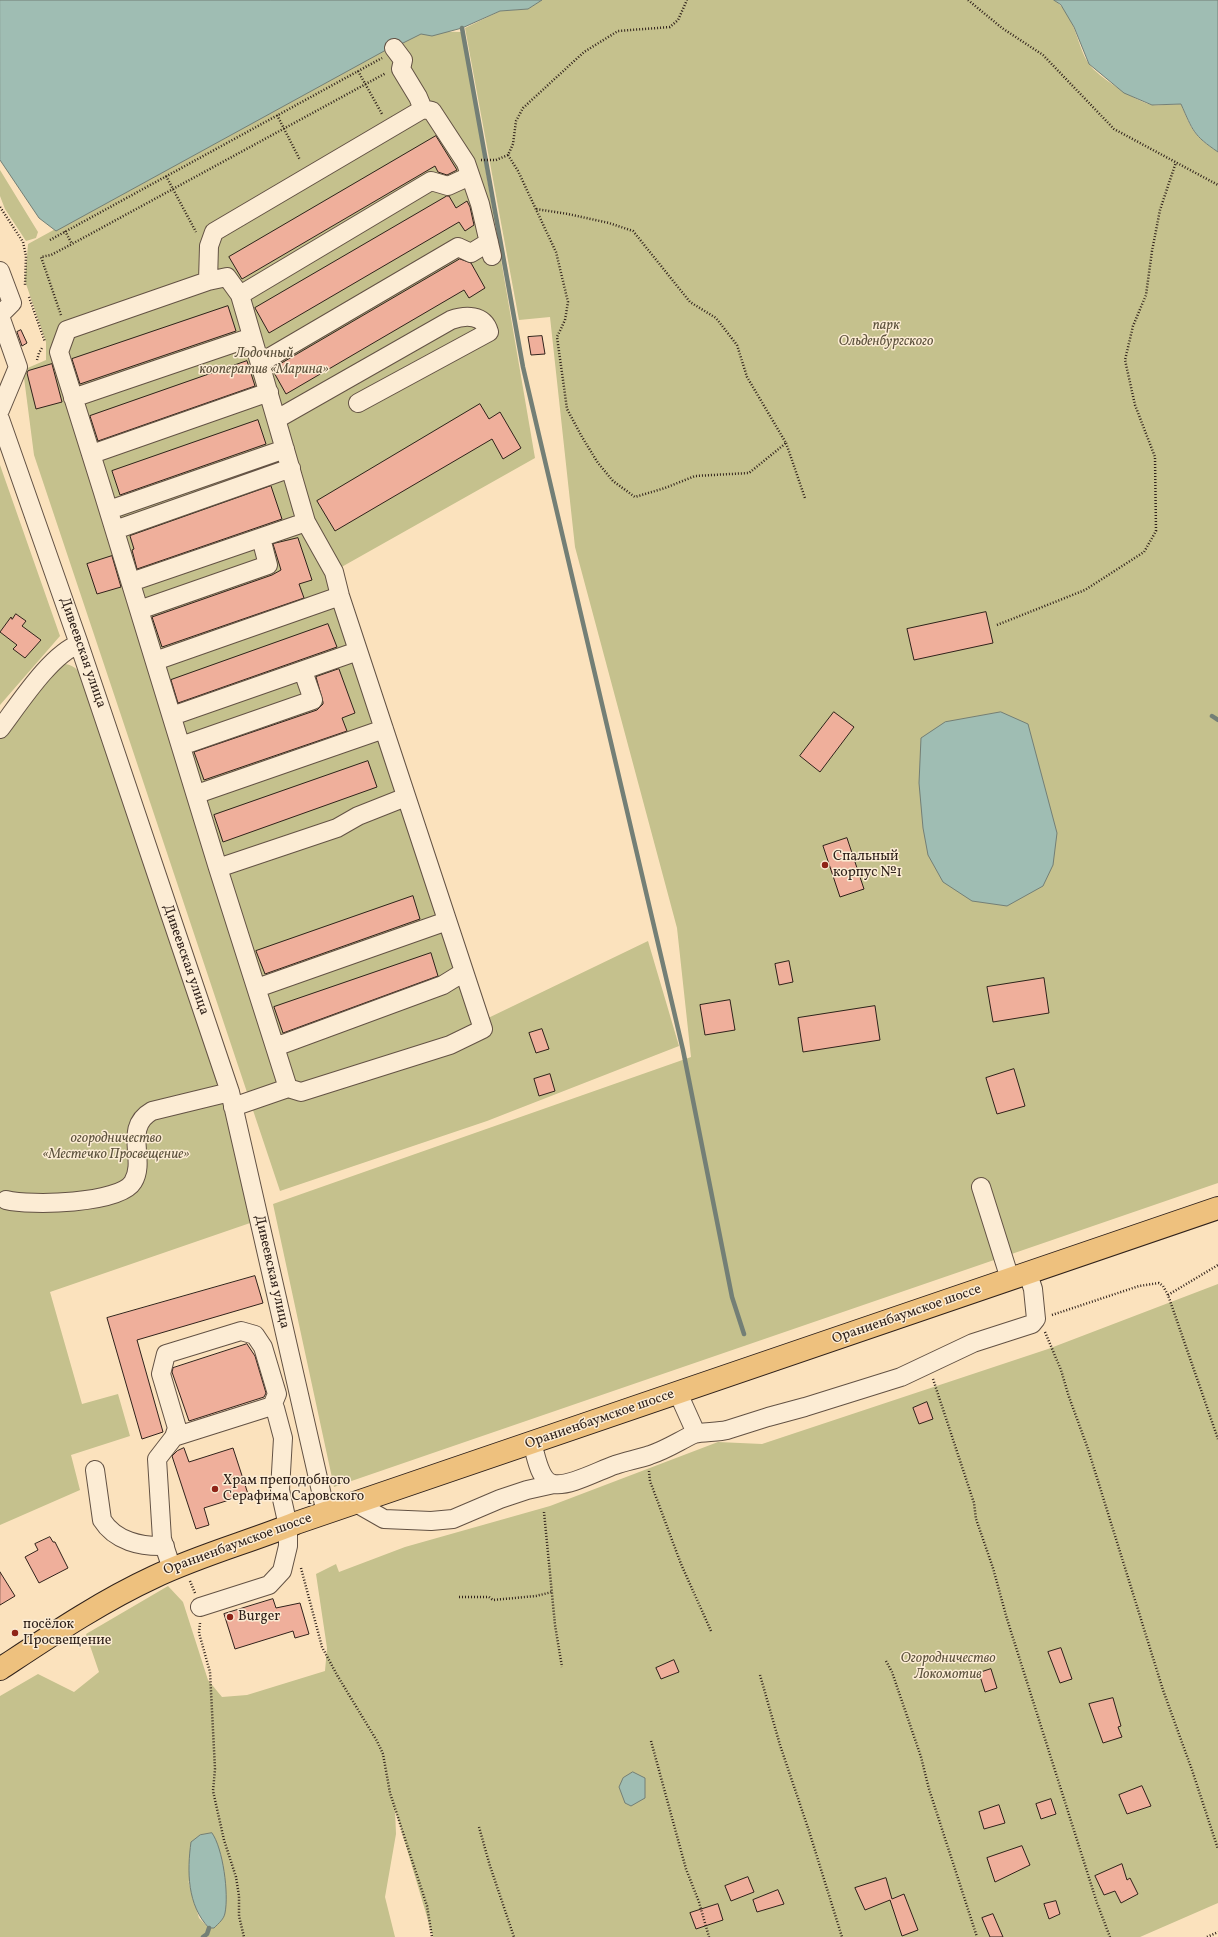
<!DOCTYPE html>
<html>
<head>
<meta charset="utf-8">
<style>
  body { margin:0 }
  canvas { display:block; background:#fbe2bd }
</style>
</head>
<body>
<canvas width="1218" height="1937"></canvas>
<script>
const ctx = document.querySelector('canvas').getContext('2d');
ctx.lineJoin = 'round';
function fillPath(path, color) { ctx.fillStyle = color; ctx.fill(path, 'evenodd'); }
function trace(path, color, width, dash) { ctx.strokeStyle = color; ctx.lineWidth = width; ctx.lineCap = dash ? 'butt' : 'round'; ctx.setLineDash(dash || []); ctx.stroke(path); }
function drawText(font, color, halo, rows, align = 'center') {
  ctx.font = font + ' Vollkorn,serif'; ctx.lineWidth = 3; ctx.setLineDash([]); ctx.textBaseline = 'middle'; ctx.strokeStyle = halo; ctx.fillStyle = color; for (const [text, x, y, turn = 0] of rows) {
    ctx.save(); ctx.translate(x, y); ctx.rotate((+turn || 0) * Math.PI / 180); ctx.textAlign = isNaN(turn) ? turn : align; if (halo) ctx.strokeText(text, 0, 0); ctx.fillText(text, 0, 0); ctx.restore();
  }
}
fillPath(new Path2D(`
  M 542,0 L 1054,0 C 1076,15 1076,45 1089,64 C 1097,76 1138,103 1153,105 C 1162,106 1172,104 1181,104 C 1192,131 1193,135 1218,152 L 1218,1183 L 334,1487 L 273,1204 L 691,1057 L 677,928 L 575,547 L 550,317 L 519,320 L 465,28 L 500,11 L 528,9 Z
  M 417,31 L 462,32 L 535,458 L 338,569 L 484,1020 L 648,941 L 679,1046 L 487,1121 L 280,1191 L 34,455 L 23,370 L 46,360 L 46,342 L 25,281 L 28,244 Z
  M 0,170 L 38,232 L 36,238 L 26,241 L 5,209 L 0,196 Z
  M 0,465 L 60,636 L 0,705 Z
  M 65,664 C 76,665 81,674 86,683 L 225,1106 L 253,1222 L 50,1292 L 82,1404 L 118,1394 L 130,1436 L 71,1455 L 80,1490 L 0,1525 L 0,739 L 34,692 Z
  M 1218,1284 L 1218,1903 L 1140,1937 L 433,1937 L 395,1809 L 396,1834 L 385,1897 L 395,1937 L 0,1937 L 0,1696 L 38,1674 L 74,1692 L 99,1672 L 86,1634 L 168,1586 L 183,1602 L 208,1680 L 222,1697 L 247,1695 L 325,1671 L 327,1648 L 316,1574 L 336,1564 L 339,1572 L 405,1547 L 550,1506 L 718,1442 L 762,1444 L 1048,1349 ZM 188,1880 L 209,1928 L 199,1918 Z`), '#c5c18d');
const water = new Path2D(`
  M 0,0 L 542,0 L 528,9 L 500,11 L 462,28 L 432,36 L 421,34 L 387,51 L 386,50 L 56,231 L 39,218 L 0,160 Z
  M 1054,0 L 1218,0 L 1218,152 C 1193,135 1193,131 1181,104 L 1152,105 L 1124,93 L 1089,64 L 1074,27 L 1061,5 Z
  M 1001,712 L 1028,724 L 1057,833 L 1053,865 L 1043,886 L 1007,906 L 972,901 L 943,882 L 928,855 L 923,828 L 919,783 L 921,738 L 945,722 Z
  M 633,1772 L 645,1778 L 645,1798 L 631,1806 L 625,1803 L 619,1787 L 623,1778 Z
  M 212,1833 C 223,1848 229,1894 225,1913 C 224,1919 219,1923 214,1928 L 209,1928 C 187,1905 187,1871 191,1842 L 200,1835 Z`);
fillPath(water, '#9fbdb3');
trace(water, '#737f76', 1);
trace(new Path2D(`
  M 462,28 L 523,367 L 683,1050 L 732,1297 L 744,1334
  M 1212,716 L 1218,720
  M 203,1937 L 207,1934 L 209,1928`), '#737f76', 4.5);
const building = new Path2D(`
  M 436,136 L 457,170 L 447,175 L 438,172 L 435,166 L 242,279 L 229,257 Z
  M 447,196 L 449,196 L 456,208 L 467,201 L 470,207 L 474,225 L 465,231 L 459,222 L 269,333 L 255,308 Z
  M 460,259 L 471,263 L 485,288 L 469,298 L 464,290 L 286,394 L 272,369 Z
  M 228,306 L 236,331 L 80,384 L 72,359 Z
  M 21,330 L 27,343 L 22,346 L 17,332 Z
  M 542,336 L 545,354 L 531,355 L 528,337 Z
  M 247,361 L 255,386 L 98,441 L 90,416 Z
  M 52,364 L 62,402 L 36,409 L 27,373 L 28,371 Z
  M 480,404 L 489,419 L 500,412 L 521,448 L 503,459 L 492,439 L 335,531 L 317,501 Z
  M 258,420 L 266,444 L 120,495 L 112,471 Z
  M 271,486 L 282,519 L 137,569 L 132,550 L 134,549 L 130,536 Z
  M 298,538 L 312,580 L 299,584 L 304,598 L 162,647 L 152,617 L 272,575 L 281,570 L 273,544 Z
  M 112,556 L 121,587 L 97,594 L 87,564 Z
  M 986,612 L 993,643 L 914,660 L 907,629 Z
  M 16,614 L 26,621 L 22,626 L 41,640 L 25,658 L 13,649 L 17,645 L 0,632 L 11,617 L 12,619 Z
  M 328,624 L 337,647 L 178,703 L 171,680 Z
  M 339,669 L 355,713 L 342,718 L 347,731 L 204,780 L 194,752 L 317,710 L 323,704 L 323,702 L 316,677 Z
  M 834,712 L 854,727 L 820,772 L 800,756 Z
  M 368,761 L 377,787 L 223,842 L 214,815 Z
  M 847,838 L 864,889 L 840,897 L 823,846 Z
  M 413,896 L 420,919 L 265,974 L 256,951 Z
  M 431,953 L 438,976 L 283,1033 L 274,1007 Z
  M 789,961 L 793,982 L 779,985 L 775,964 Z
  M 1044,978 L 1049,1013 L 993,1022 L 987,987 Z
  M 730,1000 L 735,1030 L 705,1035 L 700,1005 Z
  M 875,1006 L 880,1040 L 803,1052 L 798,1018 Z
  M 542,1029 L 549,1049 L 536,1053 L 529,1033 Z
  M 1014,1069 L 1025,1106 L 997,1114 L 986,1078 Z
  M 550,1074 L 555,1091 L 539,1096 L 534,1079 Z
  M 255,1276 L 263,1303 L 137,1340 L 163,1432 L 142,1439 L 107,1318 Z
  M 247,1344 L 255,1356 L 266,1393 L 264,1397 L 189,1421 L 172,1372 L 173,1368 Z
  M 927,1402 L 933,1419 L 919,1424 L 913,1408 Z
  M 184,1448 L 189,1462 L 233,1448 L 248,1494 L 204,1508 L 209,1525 L 196,1529 L 172,1456 L 177,1451 Z
  M 50,1537 L 53,1542 L 55,1542 L 68,1568 L 39,1583 L 25,1557 L 38,1550 L 35,1544 Z
  M 0,1572 L 15,1596 L 0,1605 Z
  M 273,1599 L 276,1608 L 300,1603 L 309,1634 L 295,1638 L 293,1631 L 235,1649 L 224,1614 Z
  M 1061,1648 L 1072,1679 L 1060,1683 L 1048,1652 Z
  M 674,1660 L 679,1672 L 661,1679 L 656,1668 Z
  M 991,1669 L 997,1688 L 985,1692 L 979,1673 Z
  M 1113,1698 L 1121,1726 L 1118,1727 L 1122,1737 L 1103,1743 L 1089,1704 Z
  M 1142,1786 L 1151,1806 L 1127,1814 L 1119,1795 Z
  M 1051,1799 L 1056,1814 L 1041,1819 L 1036,1804 Z
  M 999,1805 L 1005,1823 L 984,1829 L 979,1812 Z
  M 1022,1846 L 1030,1865 L 995,1882 L 987,1858 Z
  M 1122,1864 L 1127,1880 L 1130,1878 L 1138,1894 L 1121,1903 L 1115,1891 L 1104,1895 L 1095,1876 Z
  M 748,1877 L 754,1892 L 731,1901 L 725,1886 Z
  M 886,1878 L 892,1899 L 904,1894 L 918,1930 L 902,1936 L 890,1900 L 865,1910 L 855,1888 Z
  M 778,1890 L 784,1904 L 757,1912 L 753,1900 Z
  M 1056,1901 L 1060,1914 L 1049,1919 L 1044,1904 Z
  M 718,1904 L 723,1920 L 696,1929 L 690,1913 Z
  M 993,1914 L 1003,1937 L 990,1937 L 982,1918 Z`);
fillPath(building, '#efaf9b');
trace(building, '#30221b', 1);
const minor = new Path2D(`
  M 394,48 L 403,60 L 401,69 L 418,97 L 423,109
  M 0,271 L 12,303 L 0,315
  M 208,281 L 209,246 L 214,232 L 423,109 L 432,111 L 466,163 L 480,204 L 492,256
  M 240,295 L 431,181 L 448,186 L 470,176
  M 0,316 L 18,367 L 0,410
  M 260,363 L 458,247 L 471,253 L 489,242
  M 73,398 L 252,337
  M 0,419 L 79,644 L 230,1092 L 326,1513
  M 277,419 L 451,320 C 465,315 484,314 489,332 L 358,403
  M 92,454 L 269,392
  M 109,510 L 285,449
  M 115,530 L 291,468
  M 131,582 L 306,522
  M 139,610 L 268,565 L 261,538
  M 155,661 L 340,596
  M 172,716 L 358,651
  M 0,729 C 19,704 51,654 79,644
  M 181,746 L 313,700 L 303,671
  M 197,794 L 384,729
  M 218,868 L 337,828 L 358,816 L 406,797
  M 257,988 L 447,921
  M 275,1047 L 443,985 L 464,972
  M 233,1107 L 288,1088 L 218,868 L 102,489 L 59,352 L 67,330 L 208,281 L 227,277 L 240,295 L 306,522 L 334,572 L 340,596 L 483,1029 L 450,1045 L 301,1092 L 288,1088
  M 981,1187 L 1010,1279
  M 6,1200 C 30,1206 120,1204 133,1182 C 147,1159 122,1128 152,1111 L 230,1092
  M 678,1393 L 696,1433
  M 174,1437 L 272,1406 L 275,1408 L 283,1438 L 280,1490 L 288,1526 L 288,1546 L 282,1571 L 269,1585 L 200,1607
  M 532,1443 C 536,1454 539,1482 554,1484 C 569,1487 600,1470 615,1465 C 626,1461 639,1459 650,1455 C 666,1450 679,1441 694,1434 C 700,1432 719,1432 727,1430 L 768,1417 L 805,1407 L 901,1377 L 973,1343 L 1032,1324 L 1036,1319 L 1033,1289 L 1028,1274
  M 95,1470 L 102,1520 C 115,1541 141,1547 165,1546
  M 356,1503 L 384,1519 L 431,1521 L 453,1519 L 500,1499 L 527,1490 L 554,1484
  M 172,1569 L 162,1539 L 157,1459 L 174,1437 L 177,1428 L 161,1374 L 166,1354 L 241,1331 L 255,1335 L 263,1347 L 277,1394 L 272,1406`);
const major = new Path2D(`
  M 0,1669 C 50,1636 100,1602 154,1577 C 200,1555 249,1542 296,1523 L 1218,1208`);
trace(minor, '#635244', 20);
trace(major, '#30221b', 24);
trace(new Path2D(`
  M 968,0 L 1002,28 L 1043,55 L 1114,129 L 1218,185
  M 358,71 L 382,114
  M 277,115 L 300,160
  M 508,155 L 518,171 L 556,252 L 568,302 L 565,320 L 557,337 L 567,409 L 582,437 L 598,463 L 613,481 L 635,497 L 665,488 L 695,476 L 749,473 L 786,443 L 747,377 L 737,345 L 716,318 L 690,302 L 633,231 L 609,223 L 568,214 L 536,209
  M 481,160 L 496,160 L 508,155 L 513,144 L 516,121 L 523,108 L 584,52 L 618,31 L 670,27 L 678,20 L 687,0
  M 166,176 L 196,232
  M 0,207 L 23,242 L 26,256 L 25,285
  M 65,231 L 72,244
  M 50,240 L 382,58
  M 29,297 L 45,342
  M 61,315 L 41,257 L 51,255 L 72,244 L 386,73
  M 37,360 L 39,353 L 42,348
  M 786,443 L 805,498
  M 997,625 L 1085,590 L 1144,552 L 1156,531 L 1155,457 L 1135,405 L 1125,360 L 1133,326 L 1146,295 L 1152,251 L 1160,210 L 1176,162
  M 1168,1295 L 1218,1265
  M 1052,1315 L 1139,1286 L 1159,1283 L 1163,1286 L 1168,1295 L 1218,1439
  M 1045,1332 L 1061,1370 L 1069,1397 L 1088,1449 L 1163,1690 L 1192,1770 L 1218,1849
  M 933,1379 L 974,1503 L 976,1519 L 993,1568 L 1007,1619 L 1097,1903 L 1110,1937
  M 649,1471 L 650,1481 L 681,1564 L 711,1631
  M 544,1512 L 555,1625 L 562,1667
  M 301,1568 L 322,1647 L 337,1675 L 377,1741 L 383,1754 L 390,1793 L 427,1906 L 432,1937
  M 190,1581 L 195,1593
  M 459,1597 L 489,1597 L 493,1600 L 536,1596 L 552,1592
  M 200,1623 L 199,1633 L 210,1672 L 215,1769 L 213,1791 L 224,1840 L 236,1877 L 239,1896 L 239,1916 L 244,1937
  M 886,1661 L 892,1672 L 921,1757 L 929,1789 L 977,1937
  M 760,1675 L 780,1745 L 809,1831 L 842,1937
  M 651,1741 L 686,1869 L 699,1902 L 709,1937
  M 479,1827 L 490,1866 L 514,1937
  M 1207,1937 L 1218,1932`), '#30221b', 2.5, [1, 2]);
trace(minor, '#fcecd4', 18);
trace(major, '#eec17e', 22);
for (const [x, y, r, color] of [
  [825,865,4,"#8f2418"],
  [215,1489,4,"#8f2418"],
  [230,1617,4,"#8f2418"],
  [15,1633,4,"#8f2418"]
]) { const dot = new Path2D(); dot.arc(x, y, r, 0, 2 * Math.PI); ctx.fillStyle = color; ctx.fill(dot); trace(dot, '#fcecd4', 1.5); }
drawText('italic 14px', '#5d523d', '#fcecd4', [
  ["парк",886,326],
  ["Ольденбургского",886,342],
  ["Лодочный",264,354],
  ["кооператив «Марина»",264,370],
  ["огородничество",116,1139],
  ["«Местечко Просвещение»",116,1155],
  ["Огородничество",948,1659],
  ["Локомотив",948,1675]
]);
drawText('14px', '#30221b', '#fcecd4', [
  ["Дивеевская улица",82,653,71],
  ["Дивеевская улица",185,960,71],
  ["Дивеевская улица",271,1272,77],
  ["Ораниенбаумское шоссе",907,1315,-19],
  ["Ораниенбаумское шоссе",600,1420,-19],
  ["Ораниенбаумское шоссе",238,1545,-20]
]);
drawText('14px', '#30221b', '#fcecd4', [
  ["Спальный",833,857],
  ["корпус №1",833,873],
  ["Храм преподобного",223,1481],
  ["Серафима Саровского",223,1497],
  ["Burger",238,1617],
  ["посёлок",23,1625],
  ["Просвещение",23,1641]
], 'left');
</script>
</body>
</html>
